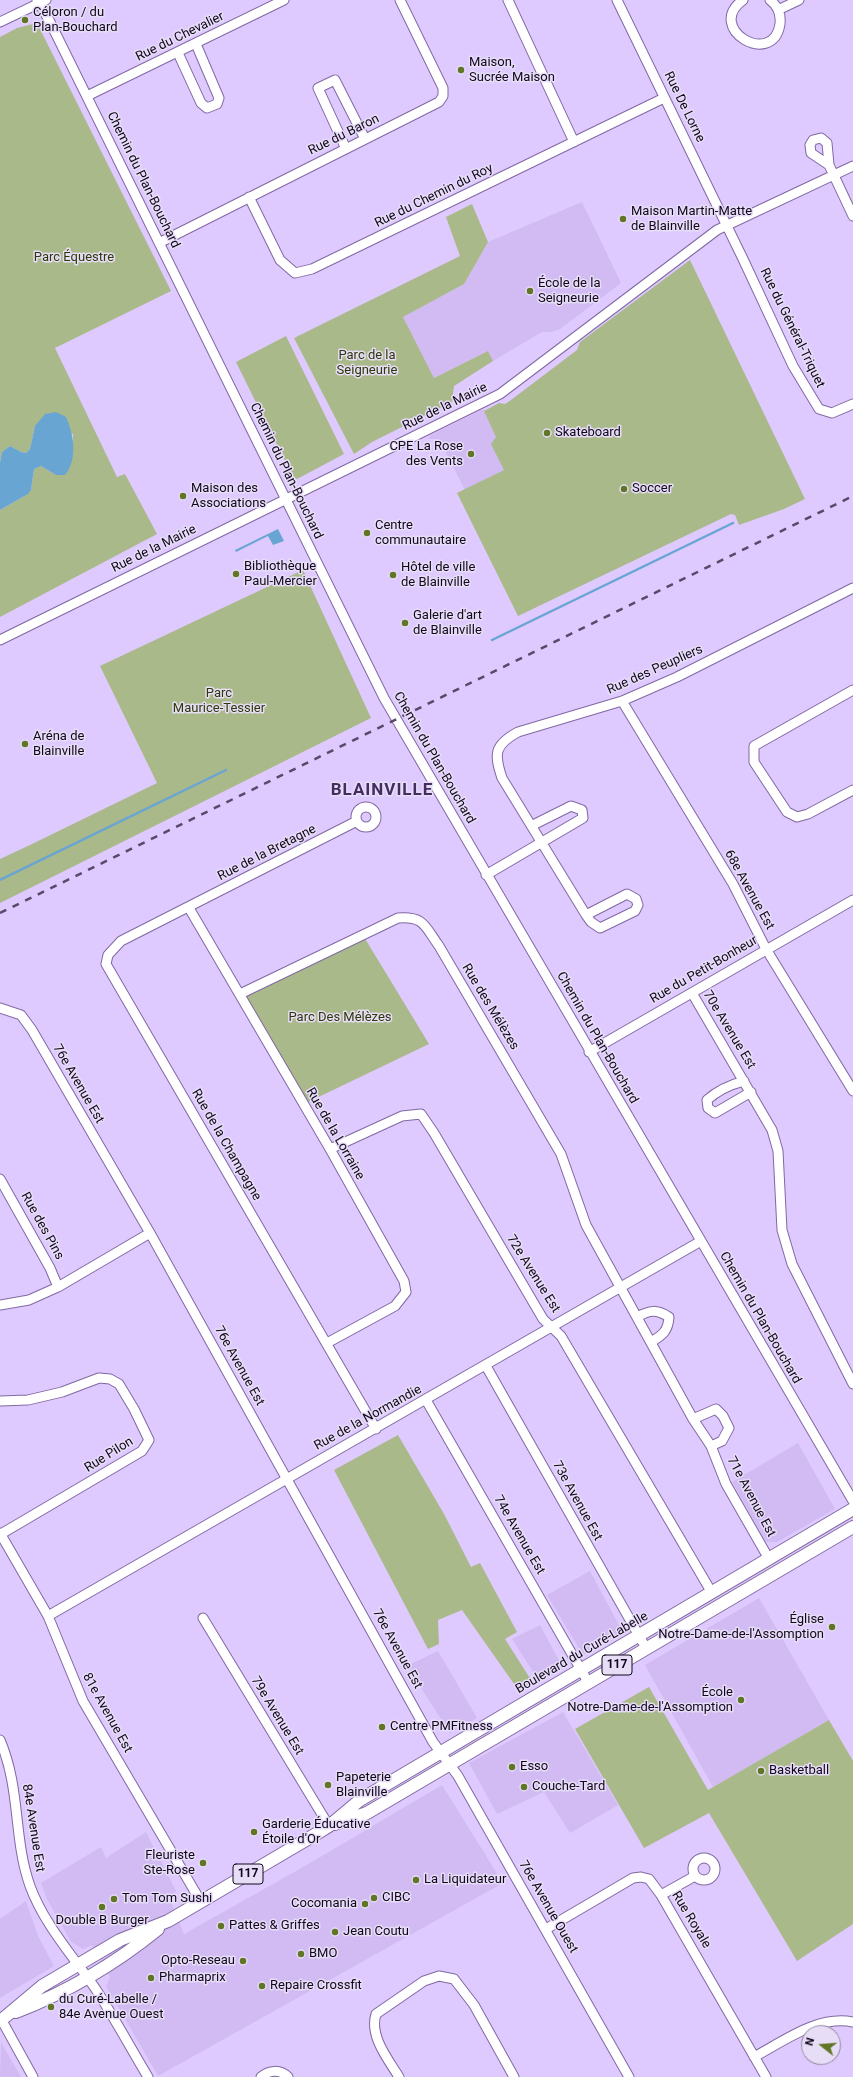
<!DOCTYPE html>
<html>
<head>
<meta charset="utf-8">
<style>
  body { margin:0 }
  #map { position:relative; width:853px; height:2077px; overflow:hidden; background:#decafe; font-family:Roboto,sans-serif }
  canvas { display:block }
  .north { position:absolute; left:801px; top:2025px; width:40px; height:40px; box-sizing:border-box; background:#e7ddf7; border:1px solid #91879f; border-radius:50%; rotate:287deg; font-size:11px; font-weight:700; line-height:16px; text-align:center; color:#11071c }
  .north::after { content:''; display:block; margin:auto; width:14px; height:18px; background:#607525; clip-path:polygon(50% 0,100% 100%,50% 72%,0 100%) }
</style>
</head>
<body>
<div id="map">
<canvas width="853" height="2077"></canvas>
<div class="north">N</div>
</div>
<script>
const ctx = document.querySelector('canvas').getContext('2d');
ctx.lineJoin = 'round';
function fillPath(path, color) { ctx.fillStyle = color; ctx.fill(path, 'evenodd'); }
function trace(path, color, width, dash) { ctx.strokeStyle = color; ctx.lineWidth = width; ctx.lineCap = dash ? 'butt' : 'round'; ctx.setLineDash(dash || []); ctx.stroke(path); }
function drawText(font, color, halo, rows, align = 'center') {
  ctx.font = font + ' Roboto,sans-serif'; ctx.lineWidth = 3; ctx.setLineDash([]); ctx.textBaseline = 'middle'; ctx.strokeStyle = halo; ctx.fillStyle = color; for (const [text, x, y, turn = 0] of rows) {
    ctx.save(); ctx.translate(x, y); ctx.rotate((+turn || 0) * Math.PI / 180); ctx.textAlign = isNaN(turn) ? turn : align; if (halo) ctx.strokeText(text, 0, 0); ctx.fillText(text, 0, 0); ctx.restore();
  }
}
fillPath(new Path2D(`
  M 582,202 L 621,283 L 560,329 L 552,332 L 542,332 L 493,361 L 488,351 L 434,378 L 403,317 L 464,284 L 488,242 Z
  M 483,409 L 495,432 L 496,437 L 494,442 L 504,470 L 465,490 L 441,443 L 437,439 L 428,439 L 431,435 Z
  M 798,1443 L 835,1509 L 777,1542 L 768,1542 L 765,1541 L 732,1482 Z
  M 590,1571 L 622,1631 L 583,1655 L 547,1595 Z
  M 759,1598 L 829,1720 L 713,1787 L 645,1665 Z
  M 540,1625 L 563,1668 L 539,1681 L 512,1639 Z
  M 438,1651 L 477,1718 L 450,1733 L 407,1666 Z
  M 563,1712 L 618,1805 L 570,1833 L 544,1792 L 497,1814 L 469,1763 Z
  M 442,1785 L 503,1883 L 158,2076 L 106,1986 L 110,1977 L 92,1945 L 83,1949 L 71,1942 L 47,1899 L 41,1883 L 101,1847 L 106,1858 L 146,1832 L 176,1891 L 170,1900 L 184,1934 L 305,1866 Z
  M 26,1901 L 38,1936 L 54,1966 L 0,1998 L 0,1919 Z
  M 1,2042 L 21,2077 L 0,2077 Z`), '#d1bbf2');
fillPath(new Path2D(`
  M 37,23 L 171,291 L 55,348 L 117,477 L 125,474 L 157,534 L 0,617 L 0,510 L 23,497 L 31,490 L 34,469 L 41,466 L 56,475 L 73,453 L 73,434 L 35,426 L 30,449 L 26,453 L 21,452 L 10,446 L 2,452 L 0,463 L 0,37 L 17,28 Z
  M 472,204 L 488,242 L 464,284 L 403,317 L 434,378 L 488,351 L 493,361 L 454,386 L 452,402 L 372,442 L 354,454 L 294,338 L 460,256 L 446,217 Z
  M 690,260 L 805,499 L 784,509 L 739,525 L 735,515 L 731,514 L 518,616 L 457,493 L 504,470 L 491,444 L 496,437 L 484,411 L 499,403 L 505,404 L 511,400 L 577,350 L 580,342 Z
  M 286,336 L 344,454 L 297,479 L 292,476 L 288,467 L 236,362 Z
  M 303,570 L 371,718 L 0,903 L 0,859 L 30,845 L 157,783 L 100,666 Z
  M 364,937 L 429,1044 L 306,1103 L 243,995 Z
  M 398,1435 L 444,1514 L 471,1567 L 480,1563 L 517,1632 L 505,1639 L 533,1683 L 519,1691 L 462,1610 L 438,1620 L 439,1644 L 428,1649 L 334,1470 Z
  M 649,1687 L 708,1790 L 829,1720 L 853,1761 L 853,1924 L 797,1961 L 709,1813 L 644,1848 L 575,1729 Z`), '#a9b989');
fillPath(new Path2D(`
  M 56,412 L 66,417 C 74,435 78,459 65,475 L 56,475 L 41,466 L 34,469 L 31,490 L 28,494 L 0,510 L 0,463 L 2,452 L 10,446 L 21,452 L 26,453 L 30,449 L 35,426 L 45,414 Z
  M 278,529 L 284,541 L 273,545 L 268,536 L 236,552 L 235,550 Z`), '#69a5d3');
trace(new Path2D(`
  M 492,640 L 733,523
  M 0,880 L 226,770`), '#69a5d3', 2.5);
const minor = new Path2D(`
  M 37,0 L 49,20 L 384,698 L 853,1501
  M 508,0 L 574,142
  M 617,0 L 743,259 L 793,366 L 819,409 L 832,413 L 853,404
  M 743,0 C 704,28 773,69 780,24 C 781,14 778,6 770,0
  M 778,10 L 799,0
  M 0,22 L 46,0
  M 178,53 L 201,103 L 207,108 L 217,104 L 219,98 L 196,44
  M 87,96 L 284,0
  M 346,149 L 318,88 L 335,80 L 365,139
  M 829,165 L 811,153 L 810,145 L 813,140 L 821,138 L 827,143 L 829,165 L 853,216
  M 249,197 L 280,260 L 295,273 L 312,269 L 664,98
  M 159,243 L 439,102 L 443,96 L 443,88 L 400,0
  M 0,640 L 500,394 L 717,230 L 853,166
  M 853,690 L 754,746 L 754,762 L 787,812 L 797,817 L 808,814 L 853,790
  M 622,701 L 733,884 L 766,949 L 853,1091
  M356 817a10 10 0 1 1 20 0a10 10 0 1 1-20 0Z
  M 357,821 L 121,941 L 108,955 L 106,964 L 376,1429
  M 486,875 L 583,818 L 582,810 L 571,806 L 533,825
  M 189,908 L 330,1149 L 404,1281 L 406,1292 L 395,1306 L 327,1343
  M 586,915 L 627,894 L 636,899 L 638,905 L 635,911 L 600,928 L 591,922 L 586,915 L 502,778 C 494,754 494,745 518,732 L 622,701 L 677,677 L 853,588
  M 692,993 L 772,1130 L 778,1151 L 782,1230 L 792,1264 L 853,1384
  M 240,994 L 398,918 C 425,916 425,927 439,946 L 561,1154 L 586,1225 L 693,1419 L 711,1446 L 726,1484 L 769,1559
  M 0,1008 L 21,1015 L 32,1030 L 150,1233 L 433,1742 L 458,1776 L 629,2077
  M 589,1052 L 853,900
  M 744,1081 C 729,1085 718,1090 707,1100 L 708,1108 L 715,1113 L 751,1092
  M 330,1149 L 402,1116 L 421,1114 L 434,1133 L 543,1319 L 561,1336 L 712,1593
  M 0,1179 L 50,1268 L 58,1287
  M 0,1305 L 29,1300 L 58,1287 L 150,1233
  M 637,1317 C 650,1310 656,1309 669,1317 C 668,1331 663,1335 651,1342
  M 486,1366 L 646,1648
  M 426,1400 L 588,1682
  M 0,1401 L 28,1400 L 62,1392 L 99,1378 L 110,1379 L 119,1384 L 134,1409 L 149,1440 L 142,1451 L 1,1534
  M 693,1419 L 716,1409 L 723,1416 L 729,1428 L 722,1441 L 711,1446
  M 0,1533 L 48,1616 L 83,1701 L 201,1902
  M 48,1616 L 701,1241
  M 203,1618 L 329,1826
  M 0,1740 C 21,1789 13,1838 30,1886 C 44,1924 72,1955 95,1988 C 114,2017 130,2047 148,2077
  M693 1869a11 11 0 1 1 22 0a11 11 0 1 1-22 0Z
  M 661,1895 L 695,1876
  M 546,1929 L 633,1878 L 641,1877 L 649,1879 L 661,1895 L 766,2077
  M 1,2019 L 33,2077
  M 754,2057 C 784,2041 818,2015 853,2022
  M 261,2077 C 269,2070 280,2069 288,2077
  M 399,2077 C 388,2059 369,2036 376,2014 L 424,1981 L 439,1976 L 454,1979 L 474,2005 L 514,2077`);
const major = new Path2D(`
  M 335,1824 L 367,1813 L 853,1527
  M 16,2012 C 67,1992 115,1964 158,1929
  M 5,2017 L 42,1986 L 120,1940 L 168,1921 L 316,1834 L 329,1826 L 360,1800 L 853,1509`);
trace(minor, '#8168a3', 11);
trace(major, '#8168a3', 14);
trace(minor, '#fff', 9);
trace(major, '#fff', 12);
trace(new Path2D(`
  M 0,913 L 853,496`), '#574a69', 2.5, [7, 7]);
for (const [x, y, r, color] of [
  [25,20,4,"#607525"],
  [461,70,4,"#607525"],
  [623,219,4,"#607525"],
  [530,291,4,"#607525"],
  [547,433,4,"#607525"],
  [471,454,4,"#607525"],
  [624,489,4,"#607525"],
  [183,496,4,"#607525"],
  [367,533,4,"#607525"],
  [236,574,4,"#607525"],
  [393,575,4,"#607525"],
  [405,623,4,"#607525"],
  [25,744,4,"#607525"],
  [832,1627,4,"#607525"],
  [741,1700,4,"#607525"],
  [382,1727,4,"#607525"],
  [512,1767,4,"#607525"],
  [761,1771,4,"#607525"],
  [328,1785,4,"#607525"],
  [524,1787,4,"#607525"],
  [254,1832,4,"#607525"],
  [203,1863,4,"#607525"],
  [416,1880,4,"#607525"],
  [374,1898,4,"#607525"],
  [114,1899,4,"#607525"],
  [365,1904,4,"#607525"],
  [102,1907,4,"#607525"],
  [221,1926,4,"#607525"],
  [335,1932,4,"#607525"],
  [301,1954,4,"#607525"],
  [243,1961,4,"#607525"],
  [151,1978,4,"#607525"],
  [262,1986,4,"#607525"],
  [51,2007,4,"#607525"]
]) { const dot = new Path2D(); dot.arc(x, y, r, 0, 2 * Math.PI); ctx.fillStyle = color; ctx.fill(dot); trace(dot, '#e7ddf7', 1.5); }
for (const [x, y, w] of [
  [617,1665,30],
  [248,1874,30]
]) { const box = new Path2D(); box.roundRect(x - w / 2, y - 10, w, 20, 3); ctx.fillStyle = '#e7ddf7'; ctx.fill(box); trace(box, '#11071c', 1); }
drawText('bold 12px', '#11071c', null, [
  ["117",617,1665],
  ["117",248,1874]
]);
drawText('13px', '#11071c', '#e7ddf7', [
  ["Céloron / du",33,13],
  ["Plan-Bouchard",33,28],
  ["Maison,",469,63],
  ["Sucrée Maison",469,78],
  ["Maison Martin-Matte",631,212],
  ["de Blainville",631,227],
  ["École de la",538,284],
  ["Seigneurie",538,299],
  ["Skateboard",555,433],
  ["CPE La Rose",463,447,"right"],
  ["des Vents",463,462,"right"],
  ["Maison des",191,489],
  ["Associations",191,504],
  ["Soccer",632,489],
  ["Centre",375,526],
  ["communautaire",375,541],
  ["Bibliothèque",244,567],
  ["Paul-Mercier",244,582],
  ["Hôtel de ville",401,568],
  ["de Blainville",401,583],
  ["Galerie d'art",413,616],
  ["de Blainville",413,631],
  ["Aréna de",33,737],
  ["Blainville",33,752],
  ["Église",824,1620,"right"],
  ["Notre-Dame-de-l'Assomption",824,1635,"right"],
  ["École",733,1693,"right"],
  ["Notre-Dame-de-l'Assomption",733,1708,"right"],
  ["Centre PMFitness",390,1727],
  ["Esso",520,1767],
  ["Basketball",769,1771],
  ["Papeterie",336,1778],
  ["Blainville",336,1793],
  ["Couche-Tard",532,1787],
  ["Garderie Éducative",262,1825],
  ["Étoile d'Or",262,1840],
  ["Fleuriste",195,1856,"right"],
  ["Ste-Rose",195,1871,"right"],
  ["La Liquidateur",424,1880],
  ["CIBC",382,1898],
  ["Tom Tom Sushi",122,1899],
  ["Cocomania",357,1904,"right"],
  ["Double B Burger",102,1921,"center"],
  ["Pattes & Griffes",229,1926],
  ["Jean Coutu",343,1932],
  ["BMO",309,1954],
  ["Opto-Reseau",235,1961,"right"],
  ["Pharmaprix",159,1978],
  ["Repaire Crossfit",270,1986],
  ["du Curé-Labelle /",59,2000],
  ["84e Avenue Ouest",59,2015]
], 'left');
drawText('13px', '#11071c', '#e7ddf7', [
  ["Rue du Chevalier",180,37,-26],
  ["Rue De Lorne",684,107,64],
  ["Rue du Baron",344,135,-26],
  ["Chemin du Plan-Bouchard",143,180,64],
  ["Rue du Chemin du Roy",434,196,-26],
  ["Rue du Général-Triquet",792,328,64],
  ["Rue de la Mairie",445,407,-26],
  ["Chemin du Plan-Bouchard",286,471,64],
  ["Rue de la Mairie",154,549,-26],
  ["Rue des Peupliers",655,670,-24],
  ["Chemin du Plan-Bouchard",434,758,60],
  ["Rue de la Bretagne",267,853,-27],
  ["68e Avenue Est",749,890,61],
  ["Rue du Petit-Bonheur",704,970,-30],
  ["Rue des Mélèzes",490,1007,59],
  ["70e Avenue Est",729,1030,59],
  ["Chemin du Plan-Bouchard",597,1038,60],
  ["76e Avenue Est",78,1084,60],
  ["Rue de la Lorraine",335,1134,60],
  ["Rue de la Champagne",226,1145,60],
  ["Rue des Pins",42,1226,61],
  ["72e Avenue Est",533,1274,58],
  ["Chemin du Plan-Bouchard",760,1318,60],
  ["76e Avenue Est",239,1366,61],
  ["Rue de la Normandie",368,1418,-29],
  ["Rue Pilon",109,1455,-32],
  ["71e Avenue Est",751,1497,62],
  ["73e Avenue Est",577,1501,61],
  ["74e Avenue Est",519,1535,60],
  ["76e Avenue Est",397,1649,61],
  ["Boulevard du Curé-Labelle",582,1653,-30],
  ["81e Avenue Est",107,1713,61],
  ["79e Avenue Est",277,1716,59],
  ["84e Avenue Est",33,1828,81],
  ["76e Avenue Ouest",548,1907,60],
  ["Rue Royale",691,1920,59]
]);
drawText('13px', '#2c3805', '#e7ddf7', [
  ["Parc Équestre",74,258],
  ["Parc de la",367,356],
  ["Seigneurie",367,371],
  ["Parc",219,694],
  ["Maurice-Tessier",219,709],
  ["Parc Des Mélèzes",340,1018]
]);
ctx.letterSpacing = '1px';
drawText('bold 17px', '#442c61', '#e7ddf7', [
  ["BLAINVILLE",382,791]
]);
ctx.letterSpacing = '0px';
</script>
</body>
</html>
